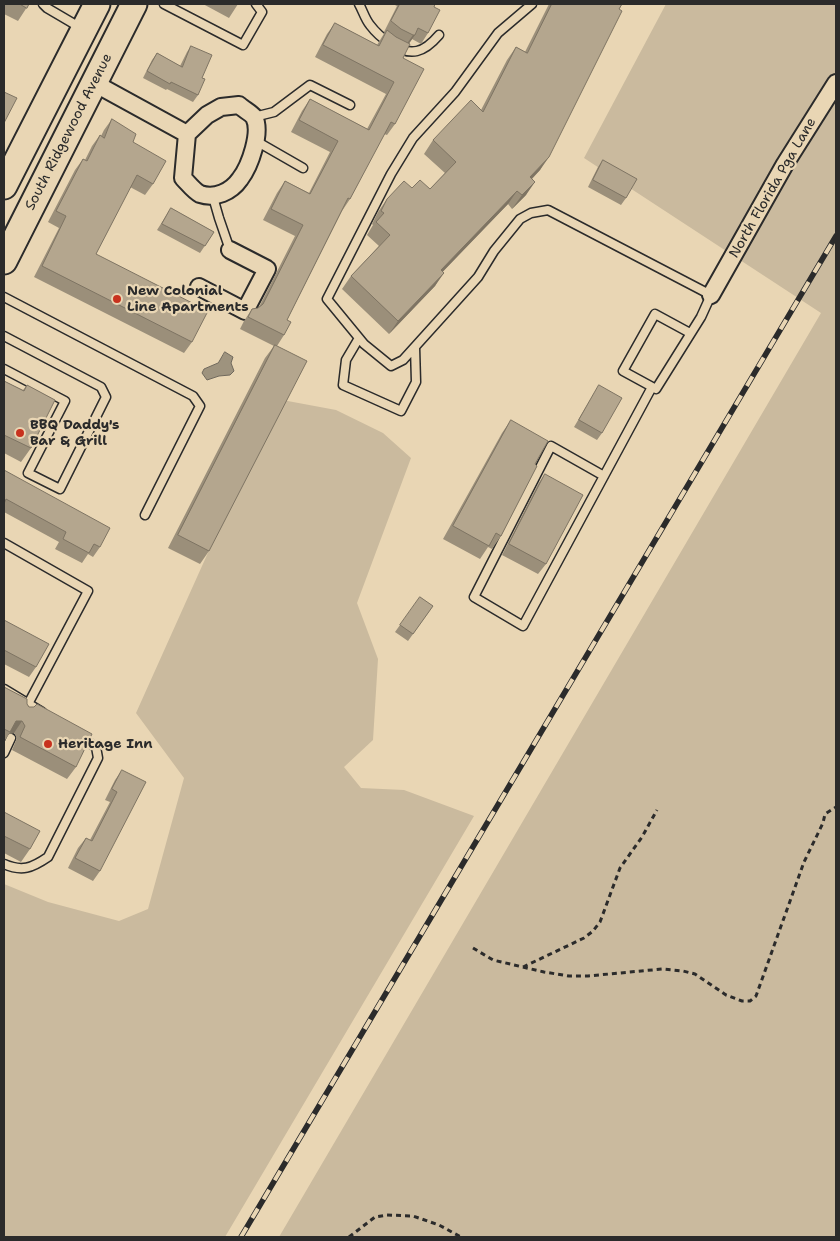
<!DOCTYPE html>
<html>
<head>
<meta charset="utf-8">
<style>
  body { margin:0 }
  #map { position:relative; width:840px; height:1241px; overflow:hidden; background:#e9d6b4; font-family:"Shantell Sans",sans-serif }
  canvas { display:block }
  .frame { position:absolute; inset:0; border:5px solid #2b2b2b; pointer-events:none }
</style>
</head>
<body>
<div id="map">
<canvas width="840" height="1241"></canvas>
<div class="frame"></div>
</div>
<script>
const ctx = document.querySelector('canvas').getContext('2d');
ctx.lineJoin = 'round';
function fillPath(path, color) { ctx.fillStyle = color; ctx.fill(path, 'evenodd'); }
function trace(path, color, width, dash) { ctx.strokeStyle = color; ctx.lineWidth = width; ctx.lineCap = dash ? 'butt' : 'round'; ctx.setLineDash(dash || []); ctx.stroke(path); }
function drawText(font, color, halo, rows, align = 'center') {
  ctx.font = font + ' "Shantell Sans",sans-serif'; ctx.lineWidth = 4.5; ctx.setLineDash([]); ctx.textBaseline = 'middle'; ctx.strokeStyle = halo; ctx.fillStyle = color; for (const [text, x, y, turn = 0] of rows) {
    ctx.save(); ctx.translate(x, y); ctx.rotate((+turn || 0) * Math.PI / 180); ctx.textAlign = isNaN(turn) ? turn : align; if (halo) ctx.strokeText(text, 0, 0); ctx.fillText(text, 0, 0); ctx.restore();
  }
}
fillPath(new Path2D(`
  M 666,4 L 836,4 L 836,1237 L 279,1237 L 821,313 L 584,158 Z
  M 277,399 L 336,410 L 383,433 L 411,458 L 357,603 L 378,659 L 373,740 L 344,767 L 361,788 L 404,790 L 474,816 L 225,1237 L 4,1237 L 4,984 L 5,966 L 4,965 L 4,884 L 48,902 L 119,921 L 148,909 L 184,778 L 136,713 Z`), '#caba9e');
const water = new Path2D(`
  M 225,352 L 233,357 L 231,363 L 234,371 L 230,375 L 219,376 L 207,380 L 202,373 L 204,369 L 218,363 Z`);
fillPath(water, '#9e937e');
trace(water, '#70695d', 1);
const service = new Path2D(`
  M 43,4 L 47,8 L 81,28
  M 164,4 L 243,45 L 262,12 L 256,4
  M 359,4 C 363,11 365,19 370,25 C 379,37 401,55 417,51 C 426,49 433,42 439,35
  M 532,4 L 498,33 L 455,92 L 413,138 L 391,174 L 327,299 L 364,344 L 391,366 L 403,360 L 478,277 L 494,251 L 520,219 L 531,213 L 548,210 L 711,295 L 701,317 L 656,389 L 623,371 L 655,314 L 690,333
  M 254,117 L 274,112 L 310,85 L 350,105
  M 256,141 L 303,168
  M 213,197 L 219,218 L 230,250
  M 4,297 L 193,396 L 200,406 L 145,515
  M 4,336 L 101,387 L 106,397 L 60,489 L 28,473 L 65,401 L 4,369
  M 359,338 L 346,360 L 343,385 L 401,411 L 416,382 L 415,347
  M 604,476 L 551,446 L 474,597 L 523,626 L 652,387
  M 4,543 L 88,591 L 27,706
  M 4,689 L 42,712
  M 4,753 L 11,738
  M 4,864 C 22,872 32,868 48,857 L 98,758 L 96,747 L 81,738`);
const minor = new Path2D(`
  M 94,83 L 187,134 L 183,178 C 188,183 194,191 200,194 C 215,199 231,192 240,179 C 250,166 262,132 254,117 C 251,113 243,109 239,105 L 221,107 L 207,115 L 187,134
  M 199,287 L 245,311 L 267,269 L 230,250
  M 711,295 L 785,164 L 836,83`);
const primary = new Path2D(`
  M 4,186 L 97,4
  M 4,261 L 134,4`);
trace(service, '#2b2b2b', 11);
trace(minor, '#2b2b2b', 20);
trace(primary, '#2b2b2b', 29);
trace(new Path2D(`
  M 473,948 L 493,960 L 544,972 L 569,976 L 588,976 L 662,969 L 683,971 L 695,974 L 726,995 L 742,1001 L 750,1001 L 756,996 L 804,862 L 823,823 L 825,814 L 836,807
  M 523,967 L 584,938 L 593,931 L 600,922 L 620,868 L 642,837 L 657,810
  M 349,1237 L 375,1217 L 387,1215 L 413,1216 L 439,1225 L 461,1237`), '#2b2b2b', 3, [5, 4]);
trace(service, '#e9d6b4', 8);
trace(minor, '#e9d6b4', 16);
trace(primary, '#e9d6b4', 25);
const rail = new Path2D(`
  M 241,1237 L 836,236`);
trace(rail, '#2b2b2b', 5.5);
trace(rail, '#e9d6b4', 4, [11]);
fillPath(new Path2D(`
  M 4,4 L 29,4 L 18,21 L 4,14 Z
  M 203,4 L 238,4 L 229,18 Z
  M 393,4 L 435,4 L 434,7 L 428,33 L 421,44 L 412,39 L 409,43 L 403,58 L 395,124 L 387,135 L 384,134 L 350,199 L 342,211 L 287,320 L 284,335 L 277,346 L 209,551 L 200,564 L 168,548 L 265,358 L 274,346 L 240,329 L 244,321 L 252,309 L 258,308 L 259,307 L 295,236 L 263,220 L 277,193 L 285,181 L 309,193 L 330,152 L 291,132 L 302,111 L 310,99 L 367,129 L 386,94 L 315,57 L 327,34 L 335,23 L 377,45 L 385,32 L 384,32 L 397,6 Z
  M 549,4 L 622,4 L 540,170 L 532,179 L 526,195 L 512,209 L 508,204 L 443,271 L 435,286 L 389,334 L 342,289 L 351,276 L 379,246 L 367,235 L 373,225 L 372,224 L 378,212 L 387,199 L 412,188 L 430,189 L 445,173 L 424,154 L 433,140 L 481,110 L 507,60 L 516,47 L 525,52 Z
  M 191,46 L 202,78 L 198,95 L 193,102 L 167,89 L 166,90 L 143,78 L 152,60 L 157,53 L 180,66 L 187,52 Z
  M 112,119 L 133,142 L 153,184 L 145,195 L 130,187 L 96,254 L 192,342 L 184,353 L 34,277 L 59,228 L 48,222 L 75,170 L 83,159 L 85,160 L 92,146 L 100,135 L 101,136 L 104,130 Z
  M 603,160 L 626,198 L 621,205 L 588,187 L 598,167 Z
  M 171,208 L 214,232 L 200,253 L 157,230 Z
  M 4,381 L 23,390 L 27,385 L 31,448 L 21,462 L 4,453 Z
  M 599,385 L 602,433 L 597,440 L 574,427 Z
  M 511,420 L 535,464 L 501,536 L 492,549 L 488,547 L 480,559 L 443,539 L 502,433 Z
  M 4,470 L 100,547 L 93,557 L 88,554 L 82,563 L 55,549 L 59,542 L 4,512 Z
  M 545,474 L 546,564 L 538,574 L 502,555 L 538,484 Z
  M 420,597 L 433,606 L 408,641 L 395,632 Z
  M 4,620 L 36,667 L 29,677 L 4,664 Z
  M 4,687 L 27,704 L 76,767 L 67,779 L 12,750 L 17,738 L 14,733 L 9,734 L 4,742 Z
  M 122,770 L 100,871 L 93,881 L 68,868 L 78,848 L 86,838 L 90,840 L 110,802 L 105,800 L 115,780 Z
  M 4,812 L 30,849 L 21,862 L 4,853 Z`), '#9b8f7a');
fillPath(new Path2D(`
  M 413,35 L 415,35 L 408,45 L 406,45 Z
  M 549,157 L 540,170 L 521,190 L 530,177 Z
  M 535,182 L 526,195 L 512,209 L 522,195 Z
  M 517,191 L 508,204 L 432,283 L 441,270 Z
  M 444,273 L 435,286 L 389,334 L 398,321 Z
  M 16,721 L 22,721 L 14,733 L 9,734 Z`), '#7e7463');
const building = new Path2D(`
  M 20,4 L 29,4 L 27,8 Z
  M 400,4 L 435,4 L 434,7 L 440,10 L 428,33 L 418,28 L 415,35 L 413,35 L 401,29 L 391,21 Z
  M 552,4 L 622,4 L 619,9 L 622,11 L 549,157 L 530,177 L 535,182 L 522,195 L 517,191 L 441,270 L 444,273 L 398,321 L 351,276 L 390,235 L 376,222 L 384,213 L 381,211 L 387,199 L 404,181 L 412,188 L 420,180 L 430,189 L 456,162 L 433,140 L 471,100 L 483,112 L 516,47 L 527,53 Z
  M 335,23 L 379,46 L 387,30 L 396,37 L 410,44 L 403,58 L 424,69 L 395,124 L 391,122 L 350,199 L 348,198 L 287,320 L 291,322 L 284,335 L 248,317 L 252,309 L 258,308 L 263,304 L 303,225 L 271,209 L 285,181 L 310,194 L 338,141 L 299,120 L 310,99 L 369,130 L 394,82 L 323,45 Z
  M 191,46 L 212,55 L 202,78 L 205,79 L 198,95 L 171,82 L 170,84 L 147,71 L 157,53 L 182,67 Z
  M 4,92 L 17,98 L 4,123 Z
  M 112,119 L 136,134 L 133,142 L 166,161 L 153,184 L 137,175 L 96,254 L 208,311 L 192,342 L 42,266 L 66,216 L 56,211 L 83,159 L 87,161 L 100,135 L 104,138 Z
  M 603,160 L 637,179 L 626,198 L 593,180 Z
  M 171,208 L 214,232 L 205,246 L 162,224 Z
  M 275,345 L 307,361 L 209,551 L 178,535 Z
  M 4,381 L 24,391 L 27,385 L 55,400 L 31,448 L 4,435 Z
  M 599,385 L 622,398 L 602,433 L 579,420 Z
  M 511,420 L 548,441 L 535,464 L 537,466 L 501,536 L 496,533 L 489,546 L 453,526 Z
  M 4,470 L 110,528 L 100,547 L 94,544 L 89,553 L 63,539 L 66,532 L 6,499 L 4,504 Z
  M 545,474 L 583,495 L 546,564 L 509,544 Z
  M 420,597 L 433,606 L 413,634 L 400,625 Z
  M 4,620 L 49,644 L 36,667 L 4,650 Z
  M 4,687 L 27,699 L 27,704 L 29,707 L 34,707 L 37,704 L 92,734 L 76,767 L 20,737 L 25,726 L 22,721 L 16,721 L 10,732 L 4,729 Z
  M 122,770 L 146,782 L 100,871 L 75,858 L 86,838 L 92,841 L 117,792 L 112,789 Z
  M 4,812 L 40,831 L 30,849 L 4,836 Z`);
fillPath(building, '#b4a68e');
trace(building, '#7e7463', 1);
for (const [x, y, r, color] of [
  [117,299,5,"#c8321e"],
  [20,433,5,"#c8321e"],
  [48,744,5,"#c8321e"]
]) { const dot = new Path2D(); dot.arc(x, y, r, 0, 2 * Math.PI); ctx.fillStyle = color; ctx.fill(dot); trace(dot, '#e9d6b4', 2); }
drawText('14px', '#2b2b2b', '#e9d6b4', [
  ["South Ridgewood Avenue",69,132,-63],
  ["North Florida Pga Lane",773,188,-60]
]);
drawText('bold 14px', '#2b2b2b', '#e9d6b4', [
  ["New Colonial",127,291],
  ["Line Apartments",127,307],
  ["BBQ Daddy's",30,425],
  ["Bar & Grill",30,441],
  ["Heritage Inn",58,744]
], 'left');
</script>
</body>
</html>
